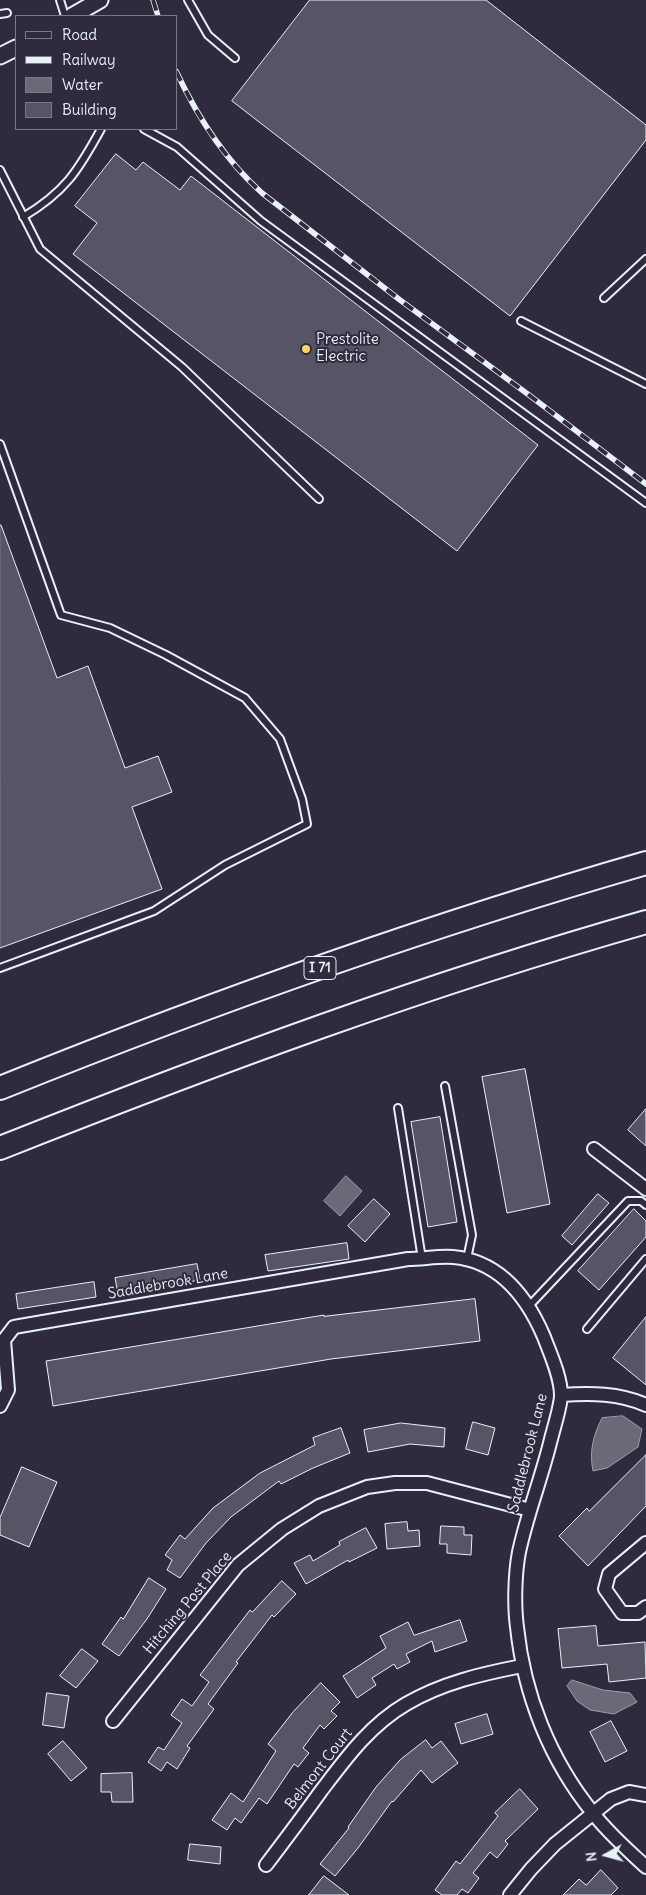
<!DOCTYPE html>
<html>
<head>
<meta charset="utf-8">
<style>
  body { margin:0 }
  #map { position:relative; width:646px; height:1895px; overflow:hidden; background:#2f2a3d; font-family:Delius,sans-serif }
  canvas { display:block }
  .legend { position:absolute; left:15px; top:15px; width:162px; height:115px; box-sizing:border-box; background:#2f2a3d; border:1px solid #797a88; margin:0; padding:6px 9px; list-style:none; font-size:15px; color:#e8f1f8 }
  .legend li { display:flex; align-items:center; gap:10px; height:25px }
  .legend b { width:25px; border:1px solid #797a88 }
  .north { position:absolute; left:581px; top:1830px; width:50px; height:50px; -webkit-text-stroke:4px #2f2a3d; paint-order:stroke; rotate:263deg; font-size:14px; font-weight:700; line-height:20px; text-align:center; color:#e8f1f8 }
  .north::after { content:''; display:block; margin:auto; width:18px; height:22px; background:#e8f1f8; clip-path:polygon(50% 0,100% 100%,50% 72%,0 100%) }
</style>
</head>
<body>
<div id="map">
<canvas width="646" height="1895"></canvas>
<ul class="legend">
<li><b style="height:6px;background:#2f2a3d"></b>Road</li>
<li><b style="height:6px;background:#e8f1f8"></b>Railway</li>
<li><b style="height:14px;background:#696978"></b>Water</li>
<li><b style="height:14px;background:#575565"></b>Building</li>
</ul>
<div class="north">N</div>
</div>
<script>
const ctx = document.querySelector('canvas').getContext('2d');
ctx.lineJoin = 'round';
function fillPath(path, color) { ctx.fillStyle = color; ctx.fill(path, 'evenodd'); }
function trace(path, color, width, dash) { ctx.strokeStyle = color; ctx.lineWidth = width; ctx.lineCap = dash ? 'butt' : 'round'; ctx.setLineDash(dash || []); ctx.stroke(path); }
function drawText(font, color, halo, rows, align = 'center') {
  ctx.font = font + ' Delius,sans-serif'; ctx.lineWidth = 4; ctx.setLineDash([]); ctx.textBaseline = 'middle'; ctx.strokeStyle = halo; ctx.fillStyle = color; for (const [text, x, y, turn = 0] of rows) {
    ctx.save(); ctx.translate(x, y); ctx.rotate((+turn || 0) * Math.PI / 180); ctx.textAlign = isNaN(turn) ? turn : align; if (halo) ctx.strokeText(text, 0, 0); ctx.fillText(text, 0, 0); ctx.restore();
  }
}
const water = new Path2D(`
  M 346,1176 L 362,1191 L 340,1216 L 324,1201 Z
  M 623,1416 L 642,1429 L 638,1447 L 607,1468 L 593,1471 C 589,1451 593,1436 602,1418 Z
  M 572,1680 L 603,1690 L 630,1693 L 637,1702 L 614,1714 L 590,1710 L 577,1701 L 567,1686 Z`);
fillPath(water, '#696978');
trace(water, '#9c9fab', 1);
const building = new Path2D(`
  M 310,0 L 486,0 L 646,125 L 646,140 L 510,316 L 232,101 Z
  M 116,154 L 136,170 L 143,162 L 180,190 L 191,176 L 538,445 L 457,551 L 73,254 L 97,223 L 75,206 Z
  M 0,525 L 1,525 L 57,678 L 88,666 L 125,768 L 158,756 L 172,792 L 132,807 L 162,889 L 0,948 Z
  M 525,1069 L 550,1204 L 507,1213 L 482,1077 Z
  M 646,1109 L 646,1146 L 628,1130 Z
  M 440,1117 L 457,1222 L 428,1227 L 411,1122 Z
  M 598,1194 L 609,1203 L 572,1245 L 562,1236 Z
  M 374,1199 L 390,1214 L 365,1242 L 348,1226 Z
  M 634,1209 L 646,1221 L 646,1237 L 599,1290 L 578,1271 Z
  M 347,1243 L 349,1259 L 268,1271 L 265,1255 Z
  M 197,1264 L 200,1280 L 118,1294 L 115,1278 Z
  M 94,1282 L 96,1297 L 18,1309 L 16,1294 Z
  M 475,1299 L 480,1341 L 331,1359 L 53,1406 L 46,1361 L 324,1315 L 324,1316 Z
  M 646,1317 L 646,1385 L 613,1358 Z
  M 473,1422 L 495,1428 L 488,1455 L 466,1449 Z
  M 401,1423 L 445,1428 L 444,1447 L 410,1444 L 368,1452 L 364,1430 Z
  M 341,1428 L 350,1453 L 313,1468 L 281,1484 L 279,1481 L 231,1517 L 206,1543 L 180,1578 L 167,1570 L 172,1560 L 165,1555 L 180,1535 L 185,1539 L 213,1508 L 260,1473 L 315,1445 L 313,1438 Z
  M 646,1455 L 646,1506 L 588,1566 L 559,1536 L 587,1508 L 589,1511 Z
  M 22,1467 L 57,1482 L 29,1547 L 0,1535 L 0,1518 Z
  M 407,1522 L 408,1531 L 419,1530 L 420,1546 L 387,1549 L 385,1524 Z
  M 441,1526 L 464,1527 L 464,1535 L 472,1535 L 471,1555 L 447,1553 L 447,1544 L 440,1544 Z
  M 366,1528 L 377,1548 L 349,1562 L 348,1560 L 306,1584 L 294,1563 L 310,1555 L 313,1561 L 340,1545 L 339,1542 Z
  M 149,1578 L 166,1589 L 147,1619 L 119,1656 L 102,1644 L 121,1617 L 123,1619 Z
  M 282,1581 L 296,1594 L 274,1617 L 272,1615 L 236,1662 L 238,1663 L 208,1704 L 214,1709 L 187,1746 L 190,1748 L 177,1769 L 167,1762 L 161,1771 L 148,1762 L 158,1747 L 164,1750 L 182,1723 L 171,1715 L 182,1699 L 192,1706 L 209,1682 L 200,1675 L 250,1610 L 252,1612 Z
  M 460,1620 L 467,1641 L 435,1652 L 432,1641 L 406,1654 L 410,1662 L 397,1669 L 394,1664 L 372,1678 L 376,1685 L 357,1698 L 343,1676 L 386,1648 L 380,1636 L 408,1622 L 414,1635 Z
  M 596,1626 L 598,1646 L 645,1642 L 646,1678 L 609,1682 L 607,1664 L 562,1668 L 558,1629 Z
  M 82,1649 L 98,1661 L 76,1688 L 60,1676 Z
  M 321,1683 L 340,1702 L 331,1711 L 337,1716 L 324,1729 L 320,1725 L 303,1748 L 309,1753 L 298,1767 L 294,1764 L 267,1804 L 259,1798 L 241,1823 L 235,1818 L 227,1830 L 212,1820 L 231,1793 L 243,1802 L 276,1751 L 268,1744 L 293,1712 Z
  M 47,1693 L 69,1696 L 64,1728 L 43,1725 Z
  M 487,1714 L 493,1734 L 461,1744 L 455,1724 Z
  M 611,1721 L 627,1751 L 605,1762 L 590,1732 Z
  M 426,1740 L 432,1748 L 441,1741 L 458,1763 L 432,1783 L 421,1770 L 393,1802 L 392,1801 L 358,1848 L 335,1876 L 320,1864 L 349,1828 L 348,1827 L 376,1787 L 400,1760 Z
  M 63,1741 L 87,1768 L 71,1781 L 48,1754 Z
  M 132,1773 L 133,1802 L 112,1802 L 111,1792 L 101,1792 L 101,1774 Z
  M 520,1789 L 538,1809 L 505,1841 L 508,1844 L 497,1858 L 490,1852 L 473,1873 L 479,1878 L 468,1893 L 462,1889 L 457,1895 L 442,1895 L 435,1890 L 456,1861 L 460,1864 L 498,1816 L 495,1813 Z
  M 190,1844 L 221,1847 L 220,1864 L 188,1860 Z
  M 601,1870 L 618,1888 L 611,1895 L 563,1895 L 579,1879 L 586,1885 Z
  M 324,1876 L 349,1895 L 309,1895 Z`);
fillPath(building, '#575565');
trace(building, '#e8f1f8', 1);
const service = new Path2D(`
  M 60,0 L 65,16
  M 188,0 L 208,35 L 235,58
  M 0,14 L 7,13
  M 144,129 L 177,147 L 261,221 L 646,503
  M 0,170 L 40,249 L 182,367 L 319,499
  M 23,217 C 65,192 78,171 101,129
  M 604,298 L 646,259
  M 521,321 L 646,384
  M 0,444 L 61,615 L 110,628 L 166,655 L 245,698 L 280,739 L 302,799 L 307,824 L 225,865 L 154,911 L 0,968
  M 445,1086 L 472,1235 L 467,1259
  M 398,1108 L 422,1259
  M 529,1306 L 628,1201 L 641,1201 L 646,1205
  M 587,1329 L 646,1259`);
const minor = new Path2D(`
  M 594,1149 L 646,1189
  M 561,1395 C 591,1393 619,1393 646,1405
  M 0,1406 L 8,1390 L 4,1340 L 14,1327 L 408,1259 C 422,1259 438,1256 453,1257 C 500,1261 527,1297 544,1337 C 550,1353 561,1377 561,1395 C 561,1406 553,1430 550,1443 C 541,1479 527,1515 519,1552 C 515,1573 514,1605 517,1627 C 524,1695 550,1760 593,1813 C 608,1833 628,1850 646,1867
  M 646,1543 L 609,1574 L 605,1589 L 622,1613 L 638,1613 L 646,1607
  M 113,1721 L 238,1565 L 282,1529 L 319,1506 L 367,1487 L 395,1483 L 427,1483 L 530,1510
  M 266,1865 C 285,1840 303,1816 321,1791 C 346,1758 370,1725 406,1704 C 442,1683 481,1674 522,1666
  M 510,1895 L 531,1869 L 555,1844 L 611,1799 L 629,1792 L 646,1795`);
const tertiary = new Path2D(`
  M 72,16 L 100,0
  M 0,56 L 16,48`);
const motorway = new Path2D(`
  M 0,1088 C 211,1003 427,926 646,863
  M 0,1148 C 212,1064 427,984 646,922`);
trace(service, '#e8f1f8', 10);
trace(minor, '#e8f1f8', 16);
trace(tertiary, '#e8f1f8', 19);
trace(motorway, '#e8f1f8', 26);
trace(service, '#2f2a3d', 6);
trace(minor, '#2f2a3d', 12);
trace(tertiary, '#2f2a3d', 15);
trace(motorway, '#2f2a3d', 22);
const rail = new Path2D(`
  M 153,0 L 158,16
  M 176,71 C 197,116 224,159 262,193 L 400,300 L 529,395 L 646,484`);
trace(rail, '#e8f1f8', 5.5);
trace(rail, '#2f2a3d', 4, [11]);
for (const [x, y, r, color] of [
  [306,349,5,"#ffd166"]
]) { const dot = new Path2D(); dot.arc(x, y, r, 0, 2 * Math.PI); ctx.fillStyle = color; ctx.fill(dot); trace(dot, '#2f2a3d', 2); }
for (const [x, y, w] of [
  [320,968,32]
]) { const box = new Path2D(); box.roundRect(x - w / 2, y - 11.5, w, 23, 4); ctx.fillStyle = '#2f2a3d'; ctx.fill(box); trace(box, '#e8f1f8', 1); }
drawText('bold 14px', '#e8f1f8', null, [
  ["I 71",320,968]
]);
drawText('15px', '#e8f1f8', '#2f2a3d', [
  ["Prestolite",316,340],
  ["Electric",316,357]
], 'left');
drawText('15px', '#e8f1f8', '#2f2a3d', [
  ["Saddlebrook Lane",168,1284,-10],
  ["Saddlebrook Lane",528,1453,-76],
  ["Hitching Post Place",188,1603,-50],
  ["Belmont Court",319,1769,-52]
]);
</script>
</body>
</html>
